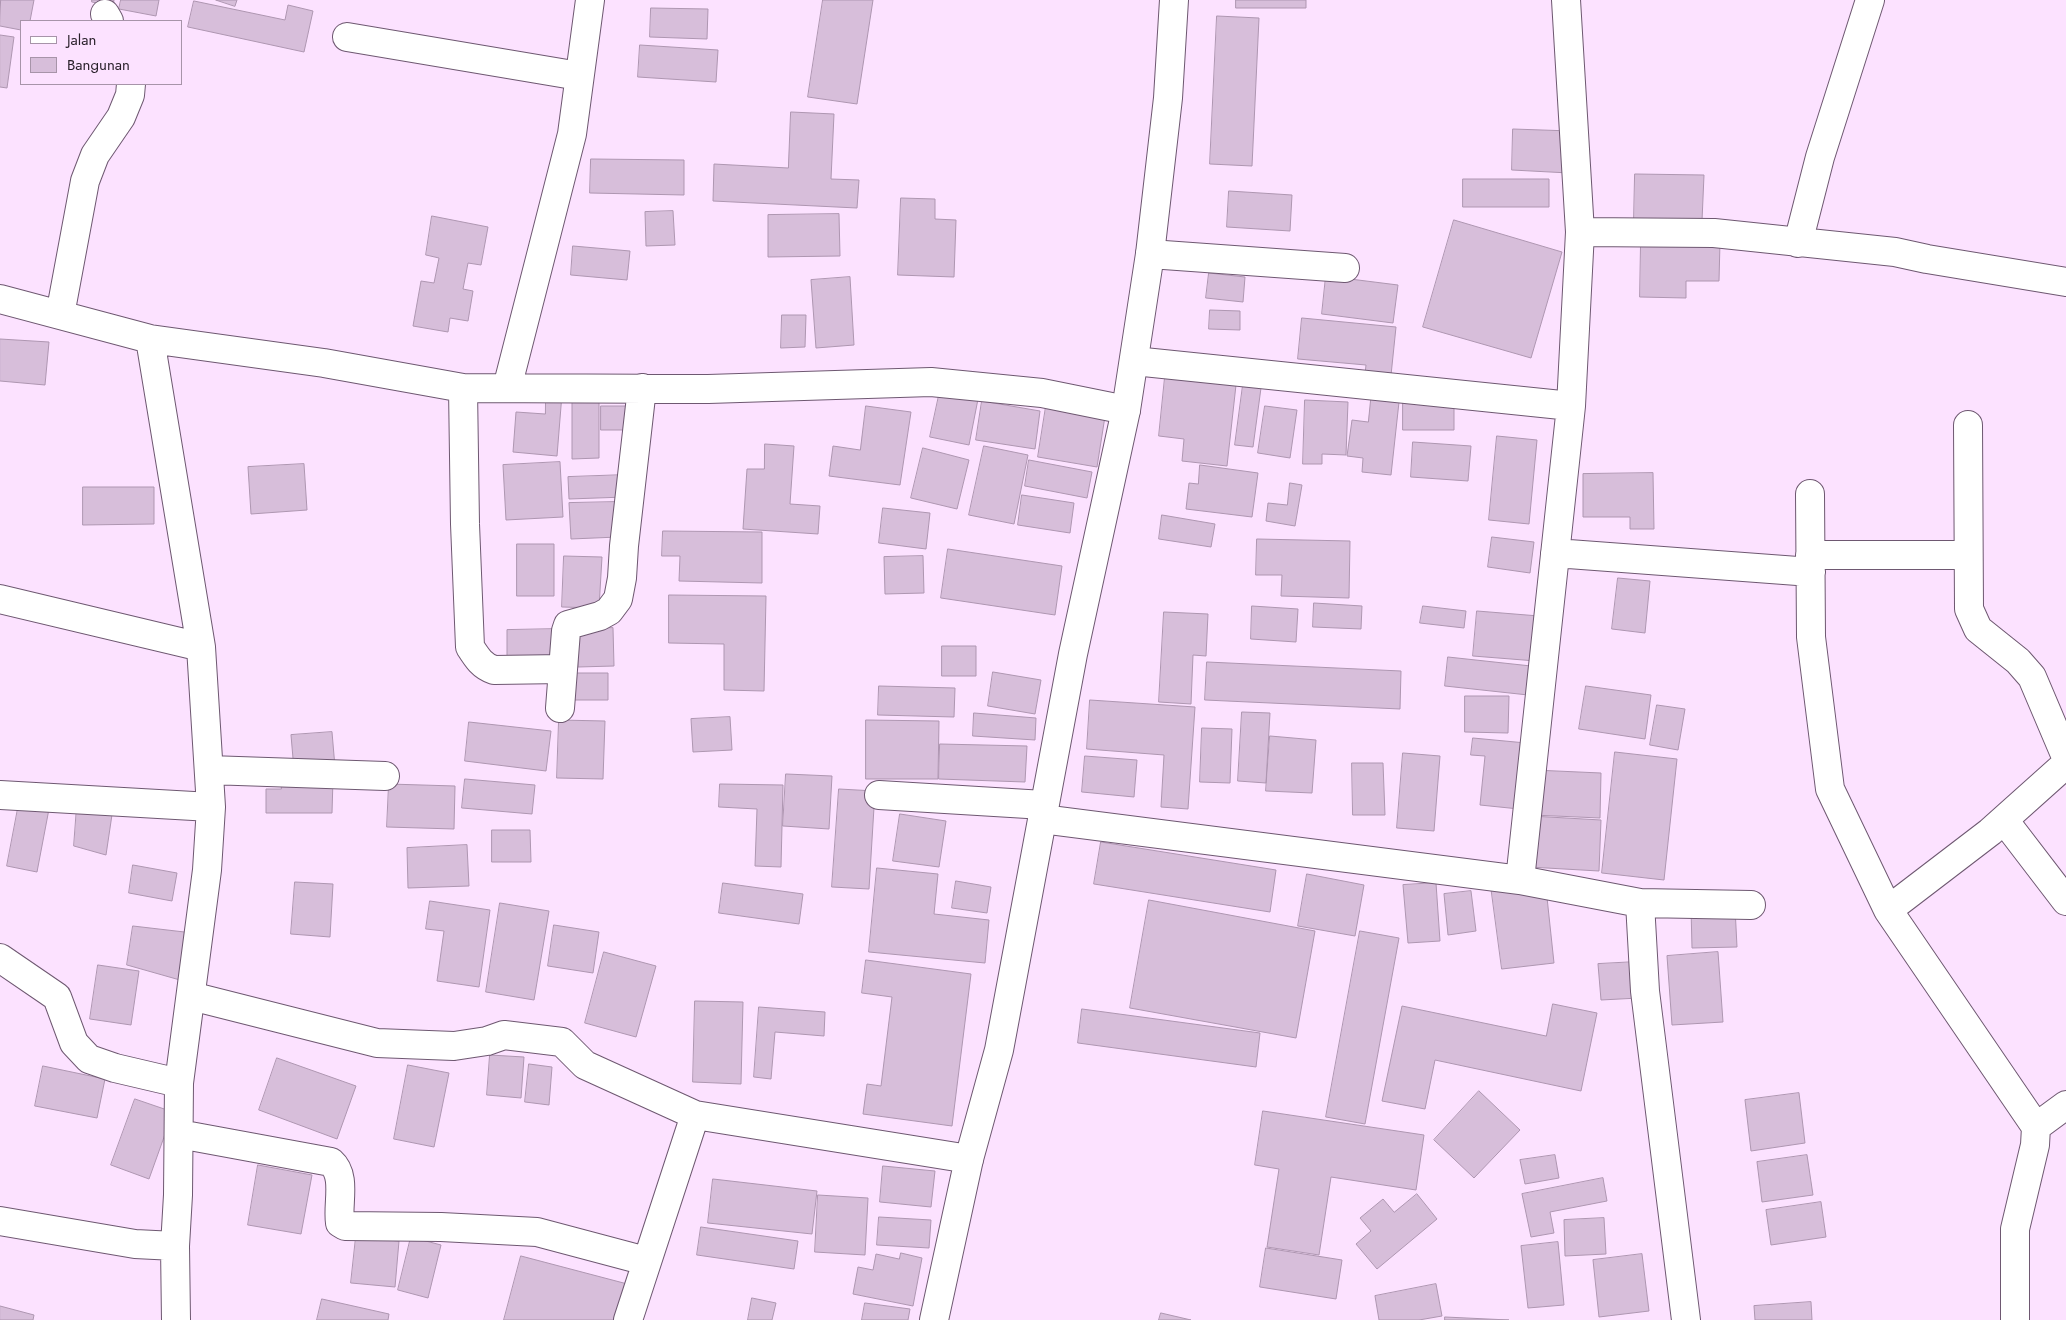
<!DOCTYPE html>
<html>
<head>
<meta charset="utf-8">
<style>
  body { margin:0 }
  #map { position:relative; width:2066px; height:1320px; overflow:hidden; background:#fce2ff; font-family:Jost,sans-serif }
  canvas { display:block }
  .legend { position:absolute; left:20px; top:20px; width:162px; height:65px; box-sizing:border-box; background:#fce2ff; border:1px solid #a794a9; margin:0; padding:6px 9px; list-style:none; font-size:15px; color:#271e28 }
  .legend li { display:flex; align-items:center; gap:10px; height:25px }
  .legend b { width:25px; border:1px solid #a794a9 }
</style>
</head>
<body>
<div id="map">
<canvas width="2066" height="1320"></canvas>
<ul class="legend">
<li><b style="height:6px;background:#fff"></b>Jalan</li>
<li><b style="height:14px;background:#d7beda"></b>Bangunan</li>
</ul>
</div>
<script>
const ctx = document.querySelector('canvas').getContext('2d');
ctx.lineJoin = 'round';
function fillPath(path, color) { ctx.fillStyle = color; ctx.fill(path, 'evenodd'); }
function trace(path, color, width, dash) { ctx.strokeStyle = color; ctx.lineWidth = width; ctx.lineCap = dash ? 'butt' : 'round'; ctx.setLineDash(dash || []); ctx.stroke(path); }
const building = new Path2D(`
  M 1,0 L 34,0 L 30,21 L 21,21 L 21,30 L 0,26 Z
  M 92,0 L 114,0 L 113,6 L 92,2 Z
  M 121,0 L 159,0 L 156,16 L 119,9 Z
  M 216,0 L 237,0 L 235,6 Z
  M 823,0 L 873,0 L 857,104 L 808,97 Z
  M 1236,0 L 1306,0 L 1306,8 L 1236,8 Z
  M 194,1 L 285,20 L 288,5 L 313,11 L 304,52 L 188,27 Z
  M 651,8 L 708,9 L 707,39 L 650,37 Z
  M 1217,16 L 1259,18 L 1252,166 L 1210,164 Z
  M 0,35 L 14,37 L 7,88 L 0,87 Z
  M 640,45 L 718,50 L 716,82 L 638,77 Z
  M 791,112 L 834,114 L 831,179 L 859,180 L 857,208 L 713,201 L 714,164 L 788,168 Z
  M 1513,129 L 1571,131 L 1569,173 L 1512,170 Z
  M 591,159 L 684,160 L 684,195 L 590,193 Z
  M 1635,174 L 1704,175 L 1702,221 L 1634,219 Z
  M 1463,179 L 1549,179 L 1549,207 L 1463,207 Z
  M 1229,191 L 1292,195 L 1290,231 L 1227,227 Z
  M 901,198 L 935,199 L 935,219 L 956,220 L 954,277 L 898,275 Z
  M 673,211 L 675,245 L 646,246 L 645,212 Z
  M 839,214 L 840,256 L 768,257 L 768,215 Z
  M 432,216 L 488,227 L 481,265 L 468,263 L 463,289 L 473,291 L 468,321 L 450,318 L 448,332 L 413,326 L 421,281 L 434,283 L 439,258 L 426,255 Z
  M 1454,220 L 1562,252 L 1531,358 L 1423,327 Z
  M 1641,241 L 1720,242 L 1719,281 L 1686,281 L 1686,298 L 1640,297 Z
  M 573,246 L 630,251 L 627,280 L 571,275 Z
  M 1209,273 L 1245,277 L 1243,302 L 1206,298 Z
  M 1326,276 L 1398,285 L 1393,323 L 1322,314 Z
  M 850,277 L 854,345 L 816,348 L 811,280 Z
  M 1210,310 L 1240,311 L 1240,330 L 1209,329 Z
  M 782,315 L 806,315 L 805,347 L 781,348 Z
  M 1302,318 L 1396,327 L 1390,385 L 1364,383 L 1366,365 L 1298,359 Z
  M 0,339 L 49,342 L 45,385 L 0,381 Z
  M 1165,377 L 1236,385 L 1227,466 L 1182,461 L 1184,439 L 1159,436 Z
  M 1243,385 L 1261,388 L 1253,447 L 1235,445 Z
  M 941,386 L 979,394 L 969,445 L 930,437 Z
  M 1372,390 L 1400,393 L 1391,475 L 1362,472 L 1363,458 L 1347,456 L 1352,420 L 1368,422 Z
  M 546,393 L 562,394 L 557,456 L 513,452 L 516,412 L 545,414 Z
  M 599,393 L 599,458 L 572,459 L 572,394 Z
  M 1403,397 L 1454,398 L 1454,430 L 1403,430 Z
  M 1047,400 L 1106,410 L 1097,467 L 1038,457 Z
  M 1305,400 L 1348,402 L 1346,455 L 1322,454 L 1322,464 L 1303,464 Z
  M 982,401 L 1040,411 L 1035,449 L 976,440 Z
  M 601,406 L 633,406 L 633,430 L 601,430 Z
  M 866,406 L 911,412 L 900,485 L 829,476 L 833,446 L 860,450 Z
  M 1265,406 L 1297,410 L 1290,458 L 1258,453 Z
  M 1497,436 L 1537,440 L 1529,524 L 1489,520 Z
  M 1413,442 L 1471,446 L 1468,481 L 1411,477 Z
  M 765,444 L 794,446 L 790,504 L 820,506 L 818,534 L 743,529 L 747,469 L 764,469 Z
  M 984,446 L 1028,455 L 1014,524 L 969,515 Z
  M 923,448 L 969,460 L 957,509 L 911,498 Z
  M 1029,460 L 1092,472 L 1087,498 L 1025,486 Z
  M 560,462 L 563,517 L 506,520 L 503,465 Z
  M 304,464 L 307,510 L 251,514 L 248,467 Z
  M 1200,465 L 1258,473 L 1252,517 L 1186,509 L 1189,483 L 1198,484 Z
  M 1653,473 L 1654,529 L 1630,529 L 1630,517 L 1583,517 L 1583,474 Z
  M 625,475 L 625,497 L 569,499 L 568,477 Z
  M 1290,483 L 1302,485 L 1295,526 L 1266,521 L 1268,503 L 1287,505 Z
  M 83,487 L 154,487 L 154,524 L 83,525 Z
  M 1022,495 L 1074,503 L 1070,533 L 1018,525 Z
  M 616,502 L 618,537 L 571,539 L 569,503 Z
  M 883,508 L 930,513 L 926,549 L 879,543 Z
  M 1162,515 L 1215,524 L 1211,547 L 1159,539 Z
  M 663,531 L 762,532 L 762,583 L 679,581 L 680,556 L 662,556 Z
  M 1492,537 L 1534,542 L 1530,573 L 1488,567 Z
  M 1257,539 L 1350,541 L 1349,598 L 1281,596 L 1282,575 L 1256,575 Z
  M 517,544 L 554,544 L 554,596 L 517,596 Z
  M 948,549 L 1062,566 L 1055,615 L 941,598 Z
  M 564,556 L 602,557 L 599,608 L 562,607 Z
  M 923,556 L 924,593 L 885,594 L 884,557 Z
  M 1618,578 L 1650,581 L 1645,633 L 1612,629 Z
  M 669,595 L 766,596 L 764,691 L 724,690 L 724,644 L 669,643 Z
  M 1314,603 L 1362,606 L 1361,629 L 1313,627 Z
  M 1252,606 L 1298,609 L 1296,642 L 1251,639 Z
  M 1423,606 L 1466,611 L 1464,628 L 1420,623 Z
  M 1477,611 L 1539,616 L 1536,661 L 1473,656 Z
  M 1164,612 L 1208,614 L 1206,656 L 1193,655 L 1191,704 L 1159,702 Z
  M 613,628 L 614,666 L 578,667 L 576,629 Z
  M 557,629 L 558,661 L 507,661 L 507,630 Z
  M 942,646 L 976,646 L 976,676 L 942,676 Z
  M 1448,657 L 1531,666 L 1528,695 L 1445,686 Z
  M 1207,662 L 1401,671 L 1400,709 L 1205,700 Z
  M 993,672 L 1041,680 L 1035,714 L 988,706 Z
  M 567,673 L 608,673 L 608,700 L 567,700 Z
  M 879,686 L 955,688 L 954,717 L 878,715 Z
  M 1586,686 L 1651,695 L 1645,739 L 1579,729 Z
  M 1465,696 L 1509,696 L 1508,733 L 1465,732 Z
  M 1090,700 L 1195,707 L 1188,809 L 1161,807 L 1164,755 L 1087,749 Z
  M 1657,705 L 1685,709 L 1678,750 L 1650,745 Z
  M 1242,712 L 1270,713 L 1266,783 L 1238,781 Z
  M 974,713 L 1036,718 L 1035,740 L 973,736 Z
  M 730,717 L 732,750 L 693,752 L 691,719 Z
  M 559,720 L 605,721 L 603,779 L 557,778 Z
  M 866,720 L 939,721 L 938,779 L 866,779 Z
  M 469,722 L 551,731 L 546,771 L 465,761 Z
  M 1202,728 L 1232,729 L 1230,783 L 1200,782 Z
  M 332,732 L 335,767 L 294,770 L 291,735 Z
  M 1270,736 L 1316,740 L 1312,793 L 1266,791 Z
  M 1473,738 L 1526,743 L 1519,809 L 1480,805 L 1485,756 L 1471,755 Z
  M 940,744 L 1027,746 L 1025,782 L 939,779 Z
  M 1615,752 L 1677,759 L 1664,880 L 1602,873 Z
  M 1403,753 L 1440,756 L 1434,831 L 1397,828 Z
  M 1085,756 L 1137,760 L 1134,797 L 1082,792 Z
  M 1352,763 L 1383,763 L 1385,815 L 1353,815 Z
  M 1534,770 L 1601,773 L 1600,818 L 1532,815 Z
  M 786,774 L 832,776 L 829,829 L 783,826 Z
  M 281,779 L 333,779 L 332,813 L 266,813 L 266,789 L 281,789 Z
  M 465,779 L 535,785 L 532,814 L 462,808 Z
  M 389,784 L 455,786 L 454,829 L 387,827 Z
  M 720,784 L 783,785 L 781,867 L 755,866 L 757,809 L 719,807 Z
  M 839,789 L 875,791 L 869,889 L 832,887 Z
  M 19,803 L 49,809 L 37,872 L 7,866 Z
  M 77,806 L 113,808 L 106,855 L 74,846 Z
  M 900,814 L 946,821 L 939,867 L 893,861 Z
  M 1531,816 L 1601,820 L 1599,871 L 1529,867 Z
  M 492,830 L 530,830 L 531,862 L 492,862 Z
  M 1101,842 L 1276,870 L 1270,912 L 1094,884 Z
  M 467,845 L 469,886 L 408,888 L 407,848 Z
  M 133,865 L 177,873 L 172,901 L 129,893 Z
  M 877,868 L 938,874 L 934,914 L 989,920 L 985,963 L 869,952 Z
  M 1307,874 L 1364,885 L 1355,936 L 1298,926 Z
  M 1490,879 L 1546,888 L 1554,963 L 1502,969 Z
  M 956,881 L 991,887 L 987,913 L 952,908 Z
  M 295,882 L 333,884 L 330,937 L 291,934 Z
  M 723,883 L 803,894 L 799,924 L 719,913 Z
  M 1436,883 L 1440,941 L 1408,943 L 1403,885 Z
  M 1471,891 L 1476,931 L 1448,935 L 1444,894 Z
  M 1149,900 L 1315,931 L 1296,1038 L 1130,1008 Z
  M 430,901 L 490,910 L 479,987 L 437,981 L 444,931 L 426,929 Z
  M 500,903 L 549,911 L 534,1000 L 486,992 Z
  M 1735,907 L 1737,947 L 1692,948 L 1691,908 Z
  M 554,925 L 599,932 L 593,973 L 548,966 Z
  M 133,926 L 193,933 L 187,982 L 127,965 Z
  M 1360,931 L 1399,938 L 1365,1124 L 1326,1117 Z
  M 604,952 L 656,966 L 636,1037 L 585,1023 Z
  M 1718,952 L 1723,1022 L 1672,1025 L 1667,956 Z
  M 866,960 L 971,974 L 952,1126 L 863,1114 L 867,1084 L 881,1086 L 892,997 L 862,993 Z
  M 1636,962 L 1639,998 L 1601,1000 L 1598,964 Z
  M 98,965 L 139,971 L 131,1025 L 90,1019 Z
  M 695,1001 L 743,1002 L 741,1084 L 693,1082 Z
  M 1553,1004 L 1597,1013 L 1581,1091 L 1435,1060 L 1425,1109 L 1382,1101 L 1402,1006 L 1546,1036 Z
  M 759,1007 L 825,1012 L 824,1036 L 775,1032 L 771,1079 L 754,1077 Z
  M 1082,1009 L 1260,1033 L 1256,1067 L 1078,1043 Z
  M 490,1055 L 524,1057 L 521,1098 L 487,1095 Z
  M 277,1058 L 356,1086 L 337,1139 L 259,1110 Z
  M 529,1064 L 552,1067 L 549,1105 L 525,1102 Z
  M 408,1065 L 449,1073 L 434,1147 L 394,1139 Z
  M 43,1066 L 105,1079 L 97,1118 L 35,1106 Z
  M 1479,1091 L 1520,1130 L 1474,1178 L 1434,1140 Z
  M 1799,1093 L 1805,1143 L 1751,1151 L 1745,1100 Z
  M 135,1099 L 173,1112 L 149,1179 L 111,1165 Z
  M 1263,1111 L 1424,1135 L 1416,1190 L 1331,1177 L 1319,1255 L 1267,1247 L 1279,1169 L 1255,1165 Z
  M 1555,1155 L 1559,1178 L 1525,1184 L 1520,1160 Z
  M 1807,1155 L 1813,1195 L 1762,1202 L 1757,1162 Z
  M 258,1165 L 312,1175 L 301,1234 L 248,1225 Z
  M 883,1166 L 935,1171 L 931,1207 L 880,1202 Z
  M 1603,1178 L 1607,1201 L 1550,1212 L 1554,1233 L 1531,1237 L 1522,1194 Z
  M 713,1179 L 817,1191 L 812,1234 L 708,1223 Z
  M 1417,1194 L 1437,1219 L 1377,1269 L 1356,1244 L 1371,1231 L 1360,1218 L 1383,1199 L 1394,1212 Z
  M 818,1195 L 868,1198 L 865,1255 L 815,1252 Z
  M 1821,1202 L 1826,1237 L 1771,1245 L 1766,1210 Z
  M 879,1217 L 931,1220 L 929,1248 L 877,1245 Z
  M 1604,1218 L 1606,1254 L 1565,1256 L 1564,1220 Z
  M 701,1227 L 798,1241 L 794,1269 L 697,1255 Z
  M 356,1237 L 399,1241 L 395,1287 L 351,1283 Z
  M 411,1237 L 441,1245 L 428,1298 L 398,1290 Z
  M 1558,1242 L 1564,1305 L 1528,1308 L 1521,1246 Z
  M 1266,1248 L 1342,1260 L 1336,1299 L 1260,1287 Z
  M 901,1253 L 922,1258 L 913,1306 L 853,1294 L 858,1267 L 873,1270 L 876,1254 L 899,1259 Z
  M 1642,1254 L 1649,1311 L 1599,1317 L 1593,1260 Z
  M 521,1256 L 635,1286 L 626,1320 L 504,1320 Z
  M 1436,1284 L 1442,1316 L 1419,1320 L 1379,1320 L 1375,1296 Z
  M 752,1298 L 776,1303 L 772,1320 L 748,1320 Z
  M 322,1299 L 389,1314 L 388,1320 L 317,1320 Z
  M 1811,1302 L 1812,1320 L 1755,1320 L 1754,1306 Z
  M 865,1303 L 910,1309 L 908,1320 L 862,1320 Z
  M 0,1306 L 34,1315 L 33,1320 L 0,1320 Z
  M 1161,1313 L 1191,1320 L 1159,1320 Z
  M 1445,1317 L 1509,1320 L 1445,1320 Z`);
fillPath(building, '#d7beda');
trace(building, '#ae96b1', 1);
const street = new Path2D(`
  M 105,14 L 109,21
  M 347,37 L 579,76
  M 1580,232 L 1714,233 L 1895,252 L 1927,259 L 2066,282
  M 1798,243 L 1820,157 L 1870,0
  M 1150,254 L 1345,268
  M 0,299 L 150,339 L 324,363 L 463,388 L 708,389 L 931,382 L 1042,393 L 1126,410
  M 60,315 L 85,181 L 95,155 L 121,117 L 130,95 L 131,84
  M 1134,361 L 1571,406
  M 463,388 L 465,524 L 470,647 C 477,658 482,666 494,670 L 563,669
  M 507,388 L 572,134 L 590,0
  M 1968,425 L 1969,609 L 1978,629 L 2018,661 L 2032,677 L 2066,757
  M 1810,494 L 1811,637 L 1830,789 L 1888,910
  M 1555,553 L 1811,572
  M 1810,555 L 1968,555
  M 0,599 L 201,647
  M 560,708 L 566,631 L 568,625 L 600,616 L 609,611 L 618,599 L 622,578 L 624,546 L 642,388
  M 209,770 L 385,776
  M 0,795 L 211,807
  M 879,795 L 1044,805
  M 1042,819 L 1520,880 L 1640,903 L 1645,991 L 1686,1320
  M 2004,820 L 2066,901
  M 1520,880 L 1571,406 L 1580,232 L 1566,0
  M 1640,903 L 1751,905
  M 0,958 L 57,997 L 74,1043 L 89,1059 L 115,1068 L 179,1083
  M 191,996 L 377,1043 L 454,1046 L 487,1041 L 504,1035 L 562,1042 L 585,1065 L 695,1115
  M 2036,1127 L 2066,1105
  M 179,1134 L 331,1162 C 347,1176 337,1204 340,1223 L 345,1226 L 441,1227 L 537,1232 L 646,1261
  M 0,1221 L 135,1244 L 175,1246 L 178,1195 L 179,1083 L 207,870 L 211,807 L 201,647 L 150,339
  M 175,1246 L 176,1320
  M 628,1320 L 695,1115 L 969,1159
  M 2015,1320 L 2015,1229 L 2035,1145 L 2036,1127 L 1888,910 L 1990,832 L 2066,764`);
const secondary = new Path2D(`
  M 934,1320 L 969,1159 L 999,1050 L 1073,654 L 1126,410 L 1150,254 L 1168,98 L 1174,0`);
trace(street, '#6e5871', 30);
trace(secondary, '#6e5871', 30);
trace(street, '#fff', 28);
trace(secondary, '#fff', 28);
</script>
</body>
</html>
